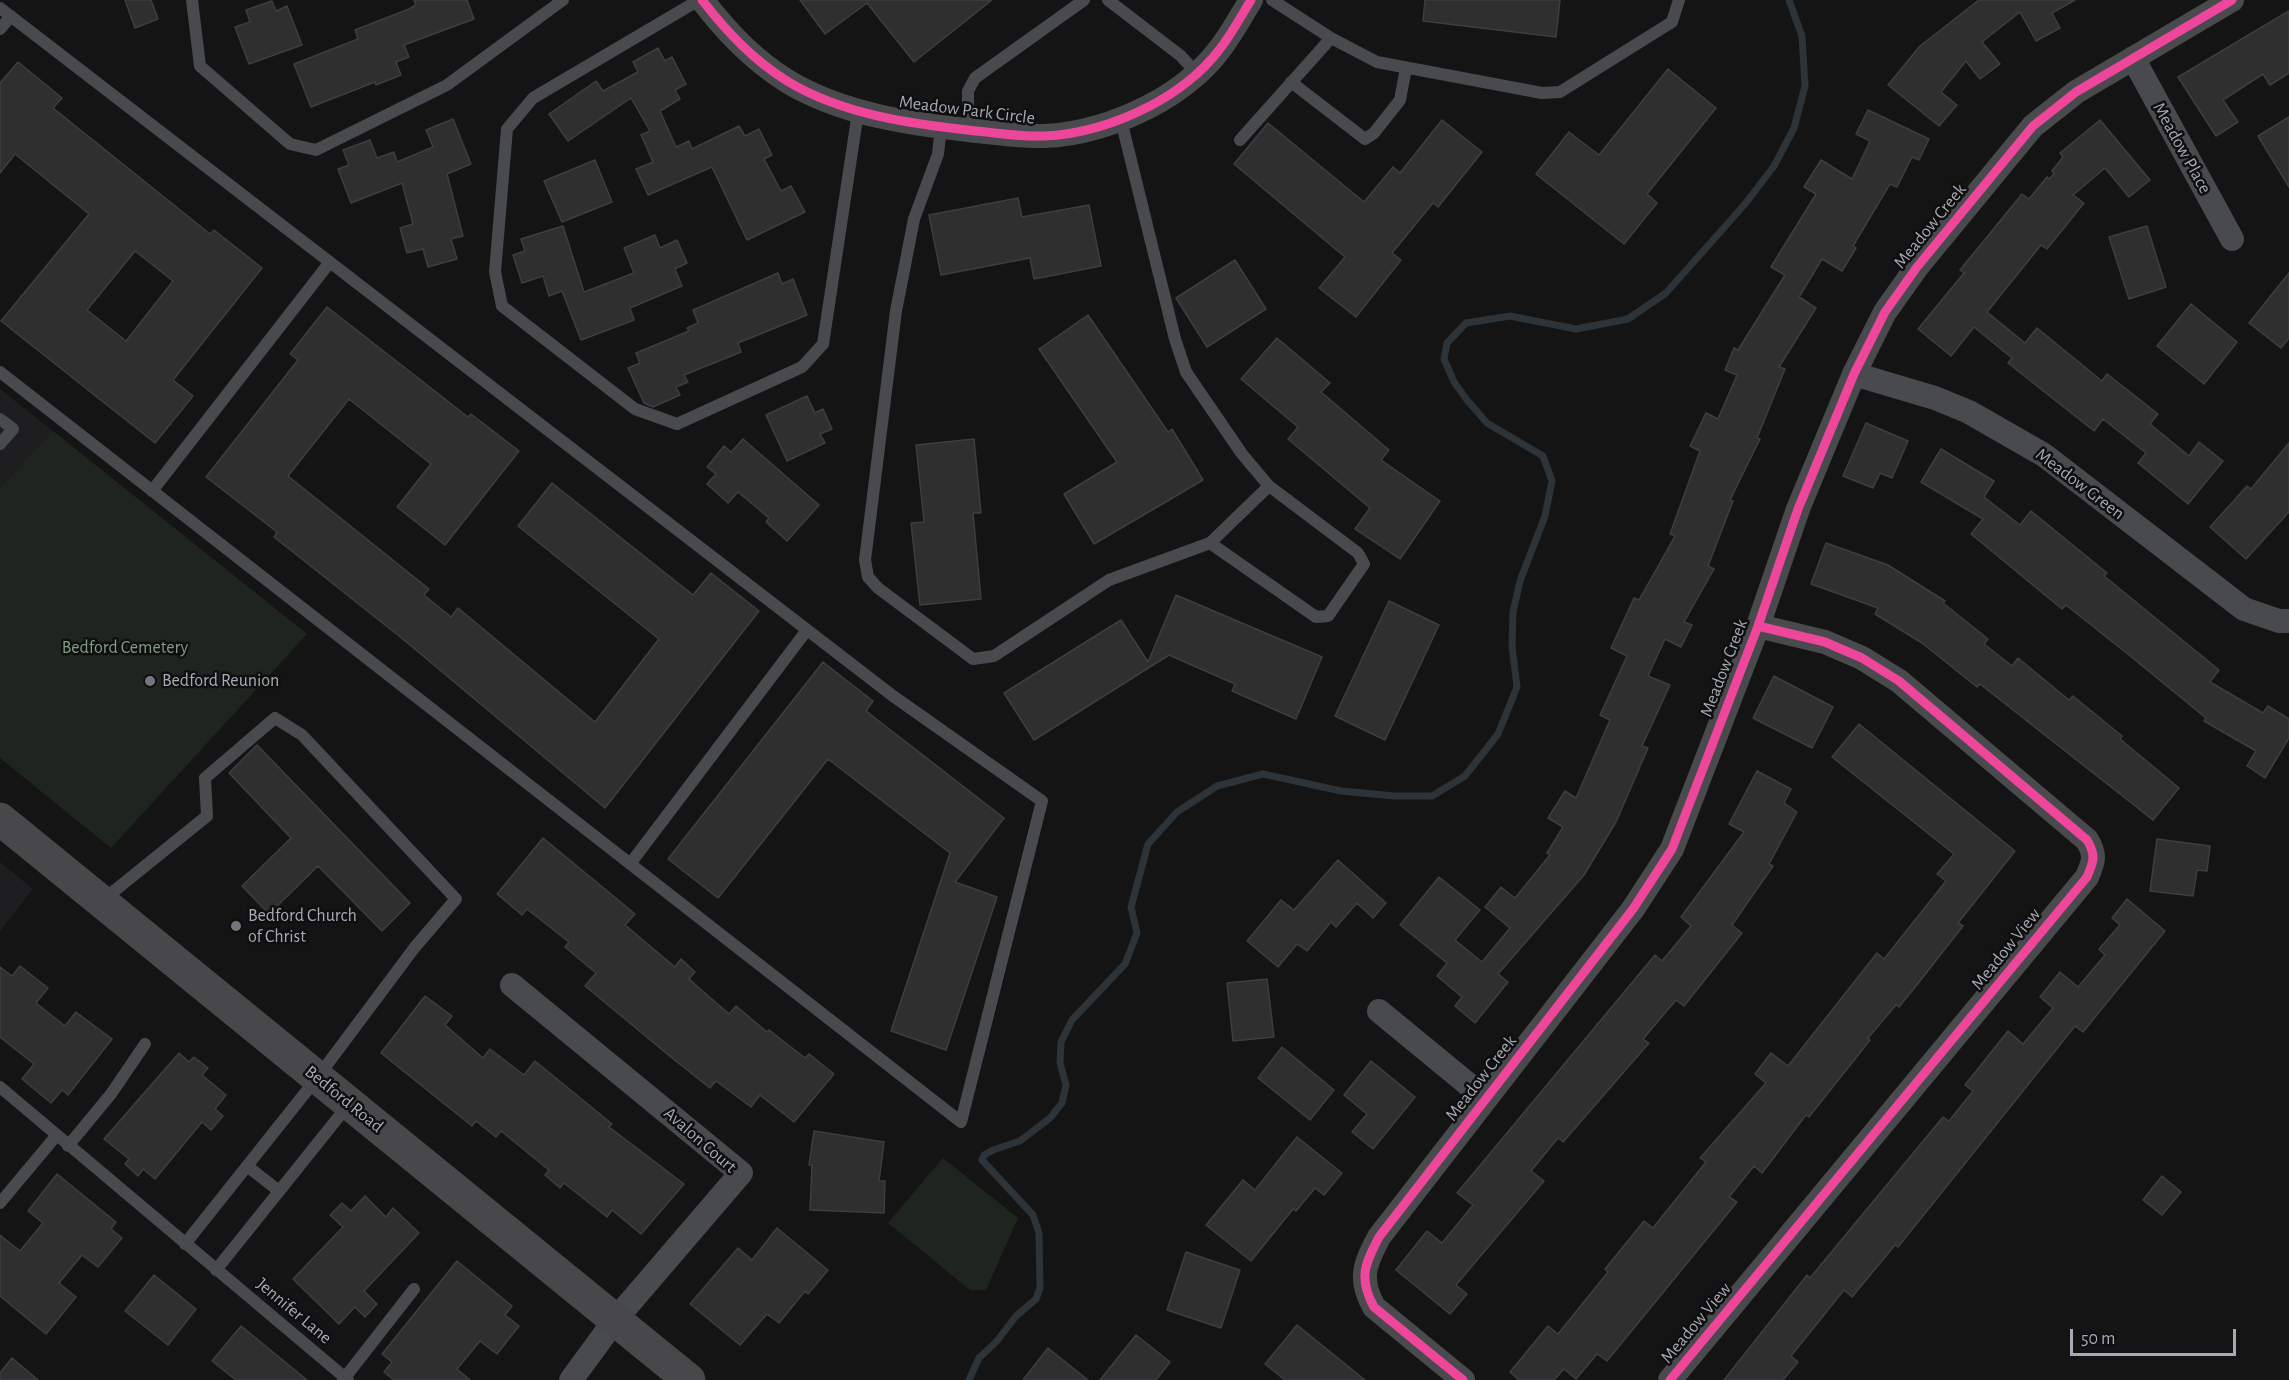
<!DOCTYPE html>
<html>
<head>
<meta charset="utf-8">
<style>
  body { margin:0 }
  #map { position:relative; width:2289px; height:1380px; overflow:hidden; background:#141415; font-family:"Alegreya Sans",sans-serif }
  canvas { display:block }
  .scale { position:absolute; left:2070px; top:1329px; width:166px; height:27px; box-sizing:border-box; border:3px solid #a6aab4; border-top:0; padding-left:8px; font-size:18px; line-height:21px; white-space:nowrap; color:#a6aab4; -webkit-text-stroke:4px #0f0f10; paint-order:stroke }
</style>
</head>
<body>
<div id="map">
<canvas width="2289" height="1380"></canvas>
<div class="scale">50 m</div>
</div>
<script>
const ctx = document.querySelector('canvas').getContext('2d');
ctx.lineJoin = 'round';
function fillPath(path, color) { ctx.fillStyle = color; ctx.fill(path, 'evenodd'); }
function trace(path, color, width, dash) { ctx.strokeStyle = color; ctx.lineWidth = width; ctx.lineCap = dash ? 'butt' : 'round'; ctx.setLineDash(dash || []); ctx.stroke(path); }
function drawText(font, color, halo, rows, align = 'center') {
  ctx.font = font + ' "Alegreya Sans",sans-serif'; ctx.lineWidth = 5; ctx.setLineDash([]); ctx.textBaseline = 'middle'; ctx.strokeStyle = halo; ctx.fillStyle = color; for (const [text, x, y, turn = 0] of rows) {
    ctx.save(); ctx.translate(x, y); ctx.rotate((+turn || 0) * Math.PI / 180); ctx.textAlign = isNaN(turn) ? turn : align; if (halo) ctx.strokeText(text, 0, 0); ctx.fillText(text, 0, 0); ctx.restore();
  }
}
fillPath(new Path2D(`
  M 0,389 L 53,431 L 0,488 Z
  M 0,862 L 33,889 L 0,931 Z`), '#1e1e20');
fillPath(new Path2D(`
  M 53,431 L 307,634 L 111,848 L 0,758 L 0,488 Z
  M 943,1158 L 1018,1218 L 986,1290 L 970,1290 L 888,1223 Z`), '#1e251f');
trace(new Path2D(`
  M 969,1380 L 979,1358 L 997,1341 L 1016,1316 L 1036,1299 L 1040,1288 L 1039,1233 L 1033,1215 L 982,1160 L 984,1155 L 993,1150 L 1020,1141 L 1050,1118 L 1062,1103 L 1066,1085 L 1060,1063 L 1061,1042 L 1072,1020 L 1125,964 L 1137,933 L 1131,907 L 1148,844 L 1177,812 L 1217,786 L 1263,774 L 1341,791 L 1394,796 L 1432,796 L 1465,776 L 1498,734 L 1517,687 L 1512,646 L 1513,612 L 1520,581 L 1545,516 L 1552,481 L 1543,456 L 1487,423 L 1467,400 L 1454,382 L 1444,359 L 1447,343 L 1466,323 L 1510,316 L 1576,329 L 1628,319 L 1666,293 L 1745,204 L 1774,166 L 1794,128 L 1805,86 L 1802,36 L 1789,0`), '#2c3339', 7);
const building = new Path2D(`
  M 125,0 L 151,0 L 158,19 L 135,28 Z
  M 414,0 L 467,0 L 474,19 L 404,45 L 409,57 L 396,62 L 401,75 L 376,85 L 375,82 L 311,107 L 294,64 L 358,39 L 355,30 L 409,9 L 416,5 Z
  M 800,0 L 992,0 L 914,62 L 867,3 L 825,34 Z
  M 1425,0 L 1560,0 L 1556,37 L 1423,21 Z
  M 1979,0 L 2075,0 L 2052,13 L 2060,28 L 2036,41 L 2020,12 L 1982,42 L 2000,64 L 1980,79 L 1966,61 L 1941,92 L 1957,105 L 1939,126 L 1888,85 L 1920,46 Z
  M 272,1 L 276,11 L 287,6 L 302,45 L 249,64 L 235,27 L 250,22 L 246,10 Z
  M 2289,11 L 2289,73 L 2270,85 L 2263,74 L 2223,100 L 2238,122 L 2216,136 L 2178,77 Z
  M 658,48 L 665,61 L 672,57 L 686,84 L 675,90 L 680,99 L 660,111 L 676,147 L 689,141 L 692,149 L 739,126 L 745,136 L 759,129 L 772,155 L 764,159 L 781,191 L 791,186 L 805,212 L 747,240 L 712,167 L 648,195 L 636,169 L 653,162 L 641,135 L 650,131 L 631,98 L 568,141 L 549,114 L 596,81 L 603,91 L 638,72 L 633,62 Z
  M 18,62 L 62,98 L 53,108 L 210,234 L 214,230 L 262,268 L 173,380 L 193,396 L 155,443 L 1,321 L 89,214 L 15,154 L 0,173 L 0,83 ZM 135,251 L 173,281 L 126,341 L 87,310 Z
  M 1668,69 L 1716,108 L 1647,194 L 1657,203 L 1624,244 L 1536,174 L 1569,132 L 1599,155 Z
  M 1868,110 L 1929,139 L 1919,160 L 1912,157 L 1897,187 L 1890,184 L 1853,246 L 1856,248 L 1842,271 L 1822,259 L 1799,297 L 1816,308 L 1779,367 L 1785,369 L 1757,438 L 1760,439 L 1730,500 L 1733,501 L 1708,566 L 1714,569 L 1684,622 L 1692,625 L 1681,647 L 1665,639 L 1648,676 L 1670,685 L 1642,746 L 1648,748 L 1616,822 L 1584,875 L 1498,974 L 1508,982 L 1475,1023 L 1455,1006 L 1462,997 L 1437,976 L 1447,963 L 1400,925 L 1439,877 L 1480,910 L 1455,940 L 1482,962 L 1510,928 L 1485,907 L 1501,887 L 1515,898 L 1550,855 L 1547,853 L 1563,827 L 1548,818 L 1565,791 L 1576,798 L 1610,720 L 1600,715 L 1627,656 L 1611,648 L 1634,598 L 1639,600 L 1675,536 L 1670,534 L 1700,451 L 1690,446 L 1706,413 L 1718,419 L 1737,375 L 1725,370 L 1734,348 L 1738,350 L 1785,275 L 1771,267 L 1816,194 L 1804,187 L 1821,160 L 1852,179 L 1870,141 L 1856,134 Z
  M 2289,117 L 2289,187 L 2258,136 Z
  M 453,119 L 471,164 L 447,174 L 463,236 L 451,239 L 457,259 L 428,267 L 423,249 L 407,253 L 400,228 L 413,224 L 402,183 L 351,203 L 338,169 L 349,165 L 343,150 L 370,140 L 377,158 L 394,152 L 397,162 L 433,147 L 426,130 Z
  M 1442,120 L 1482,152 L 1438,207 L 1433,203 L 1392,253 L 1401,260 L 1356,317 L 1319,288 L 1345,257 L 1234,164 L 1268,123 L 1364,202 L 1393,167 L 1400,173 Z
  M 2100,120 L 2150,180 L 2129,197 L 2105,168 L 2073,195 L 2084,203 L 2047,249 L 2041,245 L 1987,312 L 2025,343 L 2037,328 L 2102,381 L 2107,374 L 2158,414 L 2150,424 L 2189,456 L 2199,442 L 2223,461 L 2188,504 L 2138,463 L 2146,453 L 2103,419 L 2094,431 L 2008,363 L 2012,358 L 1974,327 L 1951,356 L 1918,329 L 1964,273 L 1960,270 L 2022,194 L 2029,199 L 2047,177 L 2049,179 L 2054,174 L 2052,171 L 2063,157 L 2060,153 Z
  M 595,160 L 612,202 L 562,222 L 544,181 Z
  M 1018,198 L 1022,217 L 1089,205 L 1101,266 L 1034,279 L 1030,258 L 941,275 L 929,215 Z
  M 563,226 L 584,292 L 634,273 L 624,248 L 655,235 L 660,248 L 677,240 L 687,263 L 675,269 L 682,286 L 630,308 L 634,320 L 581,340 L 562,291 L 549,296 L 543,276 L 522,283 L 513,255 L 525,251 L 521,239 Z
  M 2147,226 L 2166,287 L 2129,299 L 2109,237 Z
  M 1235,260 L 1266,309 L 1207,347 L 1176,298 Z
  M 778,273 L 782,284 L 793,279 L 807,315 L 738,343 L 741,352 L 684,375 L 688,382 L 676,387 L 680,395 L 653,407 L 644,403 L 628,368 L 640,363 L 636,353 L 689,331 L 687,328 L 698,323 L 693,310 Z
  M 2289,273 L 2289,338 L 2281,348 L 2249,323 Z
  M 2191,304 L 2237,342 L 2204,384 L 2157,346 Z
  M 327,307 L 468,417 L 471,414 L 519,451 L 445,545 L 397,507 L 431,464 L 349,399 L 288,476 L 429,589 L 424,595 L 451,617 L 458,608 L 595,722 L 659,639 L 518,526 L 552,483 L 693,595 L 711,573 L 759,611 L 605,808 L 404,640 L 274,537 L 277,532 L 206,477 L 298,360 L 290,354 Z
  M 1088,315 L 1168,432 L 1172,429 L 1203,480 L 1094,544 L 1064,494 L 1117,462 L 1039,349 Z
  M 1277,338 L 1330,383 L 1321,392 L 1389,450 L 1381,460 L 1440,501 L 1400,559 L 1355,529 L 1370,508 L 1288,439 L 1298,427 L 1241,379 Z
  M 807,396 L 815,413 L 823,409 L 832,429 L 820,434 L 825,443 L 787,461 L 766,415 Z
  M 1866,423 L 1908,441 L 1892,478 L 1880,473 L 1873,488 L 1843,476 Z
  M 743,439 L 819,505 L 787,541 L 766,522 L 769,518 L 738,492 L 728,503 L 707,484 L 716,474 L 707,467 L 724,446 L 731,452 Z
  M 974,439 L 981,513 L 973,513 L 981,599 L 920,605 L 911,523 L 924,522 L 916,445 Z
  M 2289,443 L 2289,512 L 2246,559 L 2210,527 L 2247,486 L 2251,489 Z
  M 1941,449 L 1994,481 L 1984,497 L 2020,525 L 2031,511 L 2107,573 L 2104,576 L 2219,670 L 2210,682 L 2263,713 L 2268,706 L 2289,719 L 2289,738 L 2265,778 L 2247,766 L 2256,751 L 2204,721 L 2206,718 L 2129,655 L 2066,605 L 2062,609 L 1971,534 L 1983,519 L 1921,482 Z
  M 1826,543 L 1888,565 L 1945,601 L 1943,603 L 1988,639 L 1984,644 L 2012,666 L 2018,658 L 2069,700 L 2073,696 L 2122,736 L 2120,739 L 2179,788 L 2153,820 L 1980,684 L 1977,687 L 1922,643 L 1875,614 L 1878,608 L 1811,584 Z
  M 1176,595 L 1322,657 L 1296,719 L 1232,691 L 1235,684 L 1169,655 L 1034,740 L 1004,693 L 1121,620 L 1148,662 Z
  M 1389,601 L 1439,625 L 1385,740 L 1335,716 Z
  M 823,662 L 873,701 L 866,711 L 1004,818 L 955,882 L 997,897 L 946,1050 L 891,1031 L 950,853 L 828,759 L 718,898 L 668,859 Z
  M 1774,676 L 1833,707 L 1812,748 L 1753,718 Z
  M 1859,724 L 2015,851 L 1958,923 L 1963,926 L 1916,986 L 1899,1007 L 1896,1005 L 1868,1038 L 1870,1040 L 1809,1117 L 1806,1115 L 1762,1173 L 1754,1166 L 1729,1197 L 1737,1202 L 1607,1361 L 1597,1354 L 1576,1379 L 1564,1369 L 1554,1380 L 1519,1380 L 1510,1372 L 1548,1326 L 1558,1334 L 1608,1272 L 1605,1269 L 1644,1221 L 1653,1228 L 1706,1162 L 1700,1158 L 1766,1083 L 1755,1074 L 1771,1053 L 1788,1066 L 1877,953 L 1884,959 L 1946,881 L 1937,874 L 1954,854 L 1832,757 Z
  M 257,745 L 410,903 L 382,931 L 318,866 L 269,914 L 242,886 L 291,838 L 229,773 Z
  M 1757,771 L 1791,789 L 1784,803 L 1797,812 L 1769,864 L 1773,866 L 1732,925 L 1742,933 L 1684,1006 L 1676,1000 L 1643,1039 L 1649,1043 L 1563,1142 L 1558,1138 L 1531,1171 L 1544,1181 L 1456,1285 L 1467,1294 L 1450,1314 L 1396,1270 L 1427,1231 L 1442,1243 L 1473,1205 L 1457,1193 L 1655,955 L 1662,961 L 1691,926 L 1681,917 L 1744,832 L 1729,824 Z
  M 543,838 L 635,914 L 625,925 L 675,967 L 681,959 L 695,972 L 689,979 L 729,1014 L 736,1006 L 767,1032 L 769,1030 L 805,1058 L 809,1054 L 834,1074 L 794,1122 L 760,1095 L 751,1107 L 716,1081 L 710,1088 L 677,1062 L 585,986 L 596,973 L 565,947 L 569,942 L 527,909 L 522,915 L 497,894 Z
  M 2157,839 L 2210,846 L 2207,871 L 2197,870 L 2193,896 L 2150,891 Z
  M 1338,860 L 1386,903 L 1373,918 L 1357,903 L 1336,927 L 1331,922 L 1307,951 L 1297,944 L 1278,967 L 1247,941 L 1281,900 L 1294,910 Z
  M 2127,899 L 2165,931 L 2083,1032 L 2075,1026 L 1898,1247 L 1895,1245 L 1852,1297 L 1844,1290 L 1791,1356 L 1798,1362 L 1783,1380 L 1724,1380 L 1807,1275 L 1810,1278 L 1943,1117 L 1949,1121 L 1973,1091 L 1965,1085 L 2008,1031 L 2023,1044 L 2053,1008 L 2040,997 L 2060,972 L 2078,987 L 2105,955 L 2099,949 L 2120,925 L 2112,918 Z
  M 20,966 L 48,988 L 36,1003 L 65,1026 L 76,1012 L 112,1039 L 68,1095 L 62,1090 L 51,1103 L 22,1079 L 34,1064 L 0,1037 L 0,967 L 12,976 Z
  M 1267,979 L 1274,1037 L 1233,1041 L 1227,983 Z
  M 425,996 L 452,1016 L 445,1025 L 483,1058 L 490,1049 L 524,1075 L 535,1061 L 612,1124 L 609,1127 L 684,1184 L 641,1234 L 612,1210 L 607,1217 L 564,1183 L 560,1188 L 545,1175 L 549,1170 L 501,1131 L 496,1137 L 476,1121 L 472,1126 L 381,1053 Z
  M 1282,1047 L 1334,1090 L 1310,1120 L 1258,1078 Z
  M 179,1053 L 189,1062 L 194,1057 L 208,1068 L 202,1075 L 226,1095 L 215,1109 L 223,1116 L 211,1130 L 202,1122 L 155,1179 L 143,1169 L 138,1176 L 125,1164 L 129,1159 L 104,1139 Z
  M 1371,1061 L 1415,1097 L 1373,1149 L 1352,1132 L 1367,1114 L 1344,1095 Z
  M 814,1131 L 884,1142 L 879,1181 L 885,1181 L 884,1213 L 810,1210 L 812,1165 L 809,1165 Z
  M 1297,1137 L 1342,1173 L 1324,1195 L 1315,1188 L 1296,1211 L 1293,1209 L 1251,1261 L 1206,1225 L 1243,1180 L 1255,1190 Z
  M 57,1174 L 116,1222 L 111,1229 L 122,1238 L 98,1267 L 82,1255 L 59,1283 L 76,1297 L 46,1334 L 0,1296 L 0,1235 L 20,1251 L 43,1223 L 28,1211 Z
  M 2162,1176 L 2181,1192 L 2162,1215 L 2143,1200 Z
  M 365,1196 L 386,1217 L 393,1208 L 419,1233 L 364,1291 L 377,1304 L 365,1317 L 355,1307 L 339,1324 L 293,1279 L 343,1227 L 330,1215 L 342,1203 L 351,1211 Z
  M 777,1228 L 828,1270 L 808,1294 L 805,1291 L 779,1323 L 767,1314 L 740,1345 L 690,1304 L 738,1248 L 752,1260 Z
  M 1186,1252 L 1240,1270 L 1221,1328 L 1167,1310 Z
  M 457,1261 L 512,1306 L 505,1315 L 519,1326 L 497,1354 L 480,1341 L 457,1369 L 470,1380 L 394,1380 L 384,1372 L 392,1362 L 382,1354 Z
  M 154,1275 L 196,1309 L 168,1345 L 125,1311 Z
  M 1297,1325 L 1365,1380 L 1285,1380 L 1265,1364 Z
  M 241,1326 L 307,1380 L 236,1380 L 212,1361 Z
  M 1136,1335 L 1170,1362 L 1156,1380 L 1100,1380 Z
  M 1048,1348 L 1088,1380 L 1023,1380 Z
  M 12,1358 L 38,1380 L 0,1380 L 0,1373 Z`);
fillPath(building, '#2f2f30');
trace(building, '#3d3e41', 1.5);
trace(new Path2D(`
  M 192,0 L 200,66 L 290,144 L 316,150 L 447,85 L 563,0
  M 699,0 L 533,98 L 507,129 L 495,272 L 502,306 L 635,409 L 677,424 L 802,367 L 823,344 L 858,112
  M 1108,0 L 1181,56 L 1196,73
  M 1272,0 L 1331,38 L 1377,62 L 1542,93 L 1560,92 L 1672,22 L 1679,0
  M 0,8 L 893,696 L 1042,801 L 961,1122 L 0,372
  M 0,29 L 11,16
  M 1291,82 L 1365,139 L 1374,133 L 1400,100 L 1406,68
  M 941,127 L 938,154 L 914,219 L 896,311 L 865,560 L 868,577 L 878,588 L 973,659 L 994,656 L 1109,580 L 1210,543 L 1316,617 L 1328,616 L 1364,564 L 1358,553 L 1269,486 L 1242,454 L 1186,372 L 1175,339 L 1121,120
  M 968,130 L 968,91 L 975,78 L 1084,0
  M 1240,140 L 1331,38
  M 0,419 L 13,429 L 0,444
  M 152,491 L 330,262
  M 1210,543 L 1269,486
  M 630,864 L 807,630
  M 103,900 L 207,816 L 205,778 L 275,718 L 302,735 L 456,899 L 415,947 L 317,1078 L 185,1244
  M 0,1087 L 348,1380
  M 68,1146 L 111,1094 L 145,1044
  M 247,1166 L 279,1191
  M 0,1203 L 56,1136
  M 216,1270 L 349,1104
  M 343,1380 L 414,1289`), '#494a4d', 12);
trace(new Path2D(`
  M 702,0 C 727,32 752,59 787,81 C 843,115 912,124 976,131 C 998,133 1021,137 1044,136 C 1079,135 1117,123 1148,107 C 1174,94 1202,73 1219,50 C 1231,35 1241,16 1251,0
  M 2133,58 L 2232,239
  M 1854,374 L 1935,398 L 1969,412 L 2044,455 L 2244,609 L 2279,621 L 2289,621
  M 512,985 L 741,1173 L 615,1320 L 571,1380
  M 1379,1011 L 1486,1099
  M 1463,1380 L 1374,1307 C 1358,1278 1365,1264 1379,1237 L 1633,909 L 1672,849 L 1758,626 L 1798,509 L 1854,374 L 1885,312 L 1917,267 L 2033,126 L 2076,92 L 2232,0
  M 1670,1380 L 2087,877 C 2094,861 2096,855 2087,840 L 1899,681 L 1862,658 L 1825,642 L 1758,626`), '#494a4d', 24);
trace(new Path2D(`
  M 0,819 L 689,1380`), '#48484b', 33);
trace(new Path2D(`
  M 702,0 C 727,32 752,59 787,81 C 843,115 912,124 976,131 C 998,133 1021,137 1044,136 C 1079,135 1117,123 1148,107 C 1174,94 1202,73 1219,50 C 1231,35 1241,16 1251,0
  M 1463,1380 L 1374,1307 C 1358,1278 1365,1264 1379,1237 L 1633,909 L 1672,849 L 1758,626 L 1798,509 L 1854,374 L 1885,312 L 1917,267 L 2033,126 L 2076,92 L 2232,0
  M 1670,1380 L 2087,877 C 2094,861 2096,855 2087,840 L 1899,681 L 1862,658 L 1825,642 L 1758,626`), '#ed469a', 9);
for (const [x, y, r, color] of [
  [150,681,6,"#73767c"],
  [236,926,6,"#73767c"]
]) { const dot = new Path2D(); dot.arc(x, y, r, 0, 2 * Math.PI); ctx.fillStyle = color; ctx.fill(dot); trace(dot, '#0f0f10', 2); }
drawText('18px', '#a6aab4', '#0f0f10', [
  ["Meadow Park Circle",967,110,7],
  ["Meadow Place",2182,148,61],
  ["Meadow Creek",1930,226,-51],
  ["Meadow Green",2080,484,37],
  ["Meadow Creek",1724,668,-69],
  ["Meadow View",2006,949,-51],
  ["Meadow Creek",1481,1078,-52],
  ["Bedford Road",344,1099,39],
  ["Avalon Court",700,1140,41],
  ["Jennifer Lane",294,1311,40],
  ["Meadow View",1696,1323,-50]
]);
drawText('18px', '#7f9e81', '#0f0f10', [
  ["Bedford Cemetery",125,648]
]);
drawText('18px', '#a6aab4', '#0f0f10', [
  ["Bedford Reunion",162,681],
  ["Bedford Church",248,916],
  ["of Christ",248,937]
], 'left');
</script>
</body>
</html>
